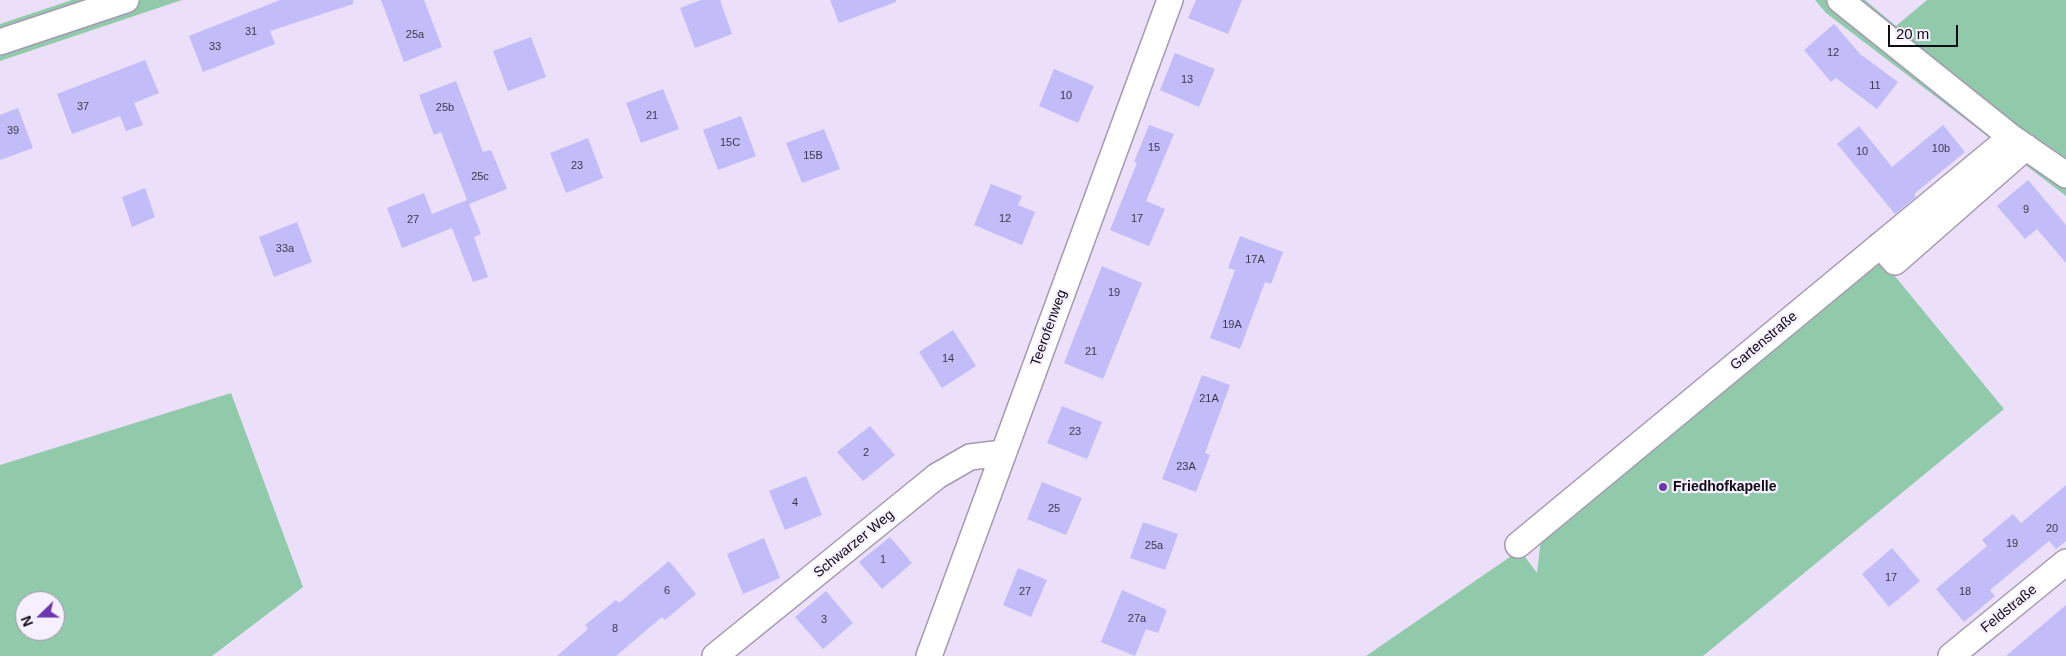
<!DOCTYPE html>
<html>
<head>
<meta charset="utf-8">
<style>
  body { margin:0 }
  #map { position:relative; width:2066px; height:656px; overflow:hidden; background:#ebdff9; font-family:Arial,sans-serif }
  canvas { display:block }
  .north { position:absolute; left:15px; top:591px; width:50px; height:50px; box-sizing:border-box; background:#f6efff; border:1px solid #9a94a1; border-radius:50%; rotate:248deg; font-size:14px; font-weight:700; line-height:20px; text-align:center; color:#0f0b13 }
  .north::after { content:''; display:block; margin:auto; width:18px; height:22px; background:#6c37ae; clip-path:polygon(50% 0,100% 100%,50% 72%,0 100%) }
  .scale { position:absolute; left:1888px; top:25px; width:70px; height:22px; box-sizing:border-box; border:2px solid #0f0b13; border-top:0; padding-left:6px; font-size:15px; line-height:18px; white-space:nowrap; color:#0f0b13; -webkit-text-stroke:4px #f6efff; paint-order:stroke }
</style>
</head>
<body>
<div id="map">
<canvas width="2066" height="656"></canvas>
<div class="north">N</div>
<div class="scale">20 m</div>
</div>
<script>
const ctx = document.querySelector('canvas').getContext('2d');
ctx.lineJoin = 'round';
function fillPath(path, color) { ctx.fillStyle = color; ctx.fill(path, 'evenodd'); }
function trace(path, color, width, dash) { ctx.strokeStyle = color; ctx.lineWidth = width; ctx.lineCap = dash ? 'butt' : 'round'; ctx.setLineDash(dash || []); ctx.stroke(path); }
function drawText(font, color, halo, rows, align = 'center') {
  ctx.font = font + ' Arial,sans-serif'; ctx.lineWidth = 4.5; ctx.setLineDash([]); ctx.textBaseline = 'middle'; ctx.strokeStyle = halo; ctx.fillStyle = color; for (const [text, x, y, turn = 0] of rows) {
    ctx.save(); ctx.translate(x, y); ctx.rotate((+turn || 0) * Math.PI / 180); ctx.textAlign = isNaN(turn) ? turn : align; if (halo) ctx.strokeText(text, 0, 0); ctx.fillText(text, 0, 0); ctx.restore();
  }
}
fillPath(new Path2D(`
  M 72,0 L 182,0 L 0,61 L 0,24 Z
  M 1815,0 L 1865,0 L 1896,26 L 1927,0 L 2066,0 L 2066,196 L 1826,13 Z
  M 1880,258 L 2004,409 L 1703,656 L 1366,656 L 1520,550 L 1537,573 L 1541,539 Z
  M 231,393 L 303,587 L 212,656 L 0,656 L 0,465 ZM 25,601 L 55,601 L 55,631 L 25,631 Z`), '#91caaa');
fillPath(new Path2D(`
  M 280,0 L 353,0 L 353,4 L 270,31 L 275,44 L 203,72 L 189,36 Z
  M 381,0 L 424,0 L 442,47 L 404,62 Z
  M 701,0 L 720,0 L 732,34 L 695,48 L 680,8 Z
  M 830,0 L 896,0 L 896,2 L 839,23 Z
  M 1196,0 L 1242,0 L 1228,34 L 1188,18 Z
  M 1834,24 L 1860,54 L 1898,82 L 1877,109 L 1836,78 L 1831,82 L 1804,50 Z
  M 531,37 L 546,77 L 508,91 L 493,51 Z
  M 1175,53 L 1215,69 L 1199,107 L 1160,90 Z
  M 145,60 L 159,93 L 134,103 L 143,125 L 126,131 L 120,116 L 72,134 L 57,94 Z
  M 1054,69 L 1094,86 L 1078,123 L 1039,106 Z
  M 456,81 L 483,152 L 491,150 L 507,189 L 469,204 L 481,234 L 474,237 L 488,277 L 473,282 L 452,228 L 402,248 L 387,208 L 424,193 L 432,214 L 467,200 L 441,132 L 434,135 L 419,95 Z
  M 663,89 L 679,129 L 641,143 L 626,103 Z
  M 18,108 L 33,148 L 0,160 L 0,115 Z
  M 741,116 L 756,156 L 718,170 L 703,130 Z
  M 1149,125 L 1174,134 L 1146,201 L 1165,209 L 1149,246 L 1110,230 L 1137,163 L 1134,162 Z
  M 1943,125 L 1965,152 L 1914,194 L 1916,197 L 1895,214 L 1837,144 L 1859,126 L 1892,167 Z
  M 824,129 L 840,169 L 802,183 L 786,143 Z
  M 588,138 L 603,178 L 566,193 L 550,153 Z
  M 2028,180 L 2066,225 L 2066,263 L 2037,229 L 2025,239 L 1997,206 Z
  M 991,184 L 1022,196 L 1018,205 L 1035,212 L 1022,245 L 974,225 Z
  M 145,188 L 155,217 L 132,227 L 122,197 Z
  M 297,222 L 312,262 L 274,277 L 259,237 Z
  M 1240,236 L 1283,252 L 1271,284 L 1265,282 L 1240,349 L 1210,338 L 1235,270 L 1228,268 Z
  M 1102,266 L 1142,283 L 1103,379 L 1064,363 Z
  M 953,330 L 976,366 L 942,388 L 919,352 Z
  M 1202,375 L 1230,385 L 1205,453 L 1210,455 L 1196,492 L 1162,479 Z
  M 1062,406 L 1102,422 L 1087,459 L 1047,443 Z
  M 870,426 L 895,455 L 863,481 L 837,452 Z
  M 806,476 L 822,515 L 785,530 L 769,491 Z
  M 1042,482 L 1082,498 L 1066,535 L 1027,519 Z
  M 2066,485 L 2066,541 L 2056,549 L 2049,541 L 1990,590 L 1995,596 L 1964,622 L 1936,589 L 1987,546 L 1982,540 L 2013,514 L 2021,523 Z
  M 1143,522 L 1178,534 L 1165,570 L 1130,558 Z
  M 890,537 L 912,563 L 882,589 L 859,562 Z
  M 764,538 L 780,578 L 743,594 L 727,554 Z
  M 1892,548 L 1920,581 L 1889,607 L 1862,574 Z
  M 669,561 L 696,594 L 665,620 L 662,617 L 616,656 L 557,656 L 588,629 L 585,625 L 616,600 L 619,603 Z
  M 1018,568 L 1047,580 L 1031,617 L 1003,605 Z
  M 1122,590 L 1167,610 L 1158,633 L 1146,629 L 1135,656 L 1101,642 Z
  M 826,591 L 853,623 L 823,649 L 795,617 Z
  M 2066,605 L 2066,656 L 2006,656 Z`), '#c2bdf9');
const street = new Path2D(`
  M 1840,0 L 2011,137 L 2066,175
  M 0,42 L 126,0
  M 1880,245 L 1895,262 L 2026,147
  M 1518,545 L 2011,137
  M 715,656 L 937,476 L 970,457 L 1003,453
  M 929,656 L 1170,0
  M 1951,656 L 2066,562`);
trace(street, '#a599b1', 28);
trace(street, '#fff', 25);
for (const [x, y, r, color] of [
  [1663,487,5,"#6c37ae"]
]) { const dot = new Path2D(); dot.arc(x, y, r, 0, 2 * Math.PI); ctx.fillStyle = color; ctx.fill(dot); trace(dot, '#f6efff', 2); }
drawText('11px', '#3c384c', null, [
  ["31",251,32],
  ["25a",415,35],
  ["33",215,47],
  ["12",1833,53],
  ["13",1187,80],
  ["11",1875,86],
  ["10",1066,96],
  ["37",83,107],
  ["25b",445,108],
  ["21",652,116],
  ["39",13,131],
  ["15C",730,143],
  ["15",1154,148],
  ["10b",1941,149],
  ["10",1862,152],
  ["15B",813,156],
  ["23",577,166],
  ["25c",480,177],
  ["9",2026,210],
  ["12",1005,219],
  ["17",1137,219],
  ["27",413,220],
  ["33a",285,249],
  ["17A",1255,260],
  ["19",1114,293],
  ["19A",1232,325],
  ["21",1091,352],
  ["14",948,359],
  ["21A",1209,399],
  ["23",1075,432],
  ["2",866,453],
  ["23A",1186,467],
  ["4",795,503],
  ["25",1054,509],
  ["20",2052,529],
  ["19",2012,544],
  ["25a",1154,546],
  ["1",883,560],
  ["17",1891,578],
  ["6",667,591],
  ["27",1025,592],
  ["18",1965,592],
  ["27a",1137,619],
  ["3",824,620],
  ["8",615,629]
]);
drawText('14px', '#0f0b13', '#f6efff', [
  ["Teerofenweg",1049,328,-70],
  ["Gartenstraße",1764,341,-40],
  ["Schwarzer Weg",854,544,-39],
  ["Feldstraße",2009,609,-39]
]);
drawText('bold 14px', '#0f0b13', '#f6efff', [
  ["Friedhofkapelle",1673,487]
], 'left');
</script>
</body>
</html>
